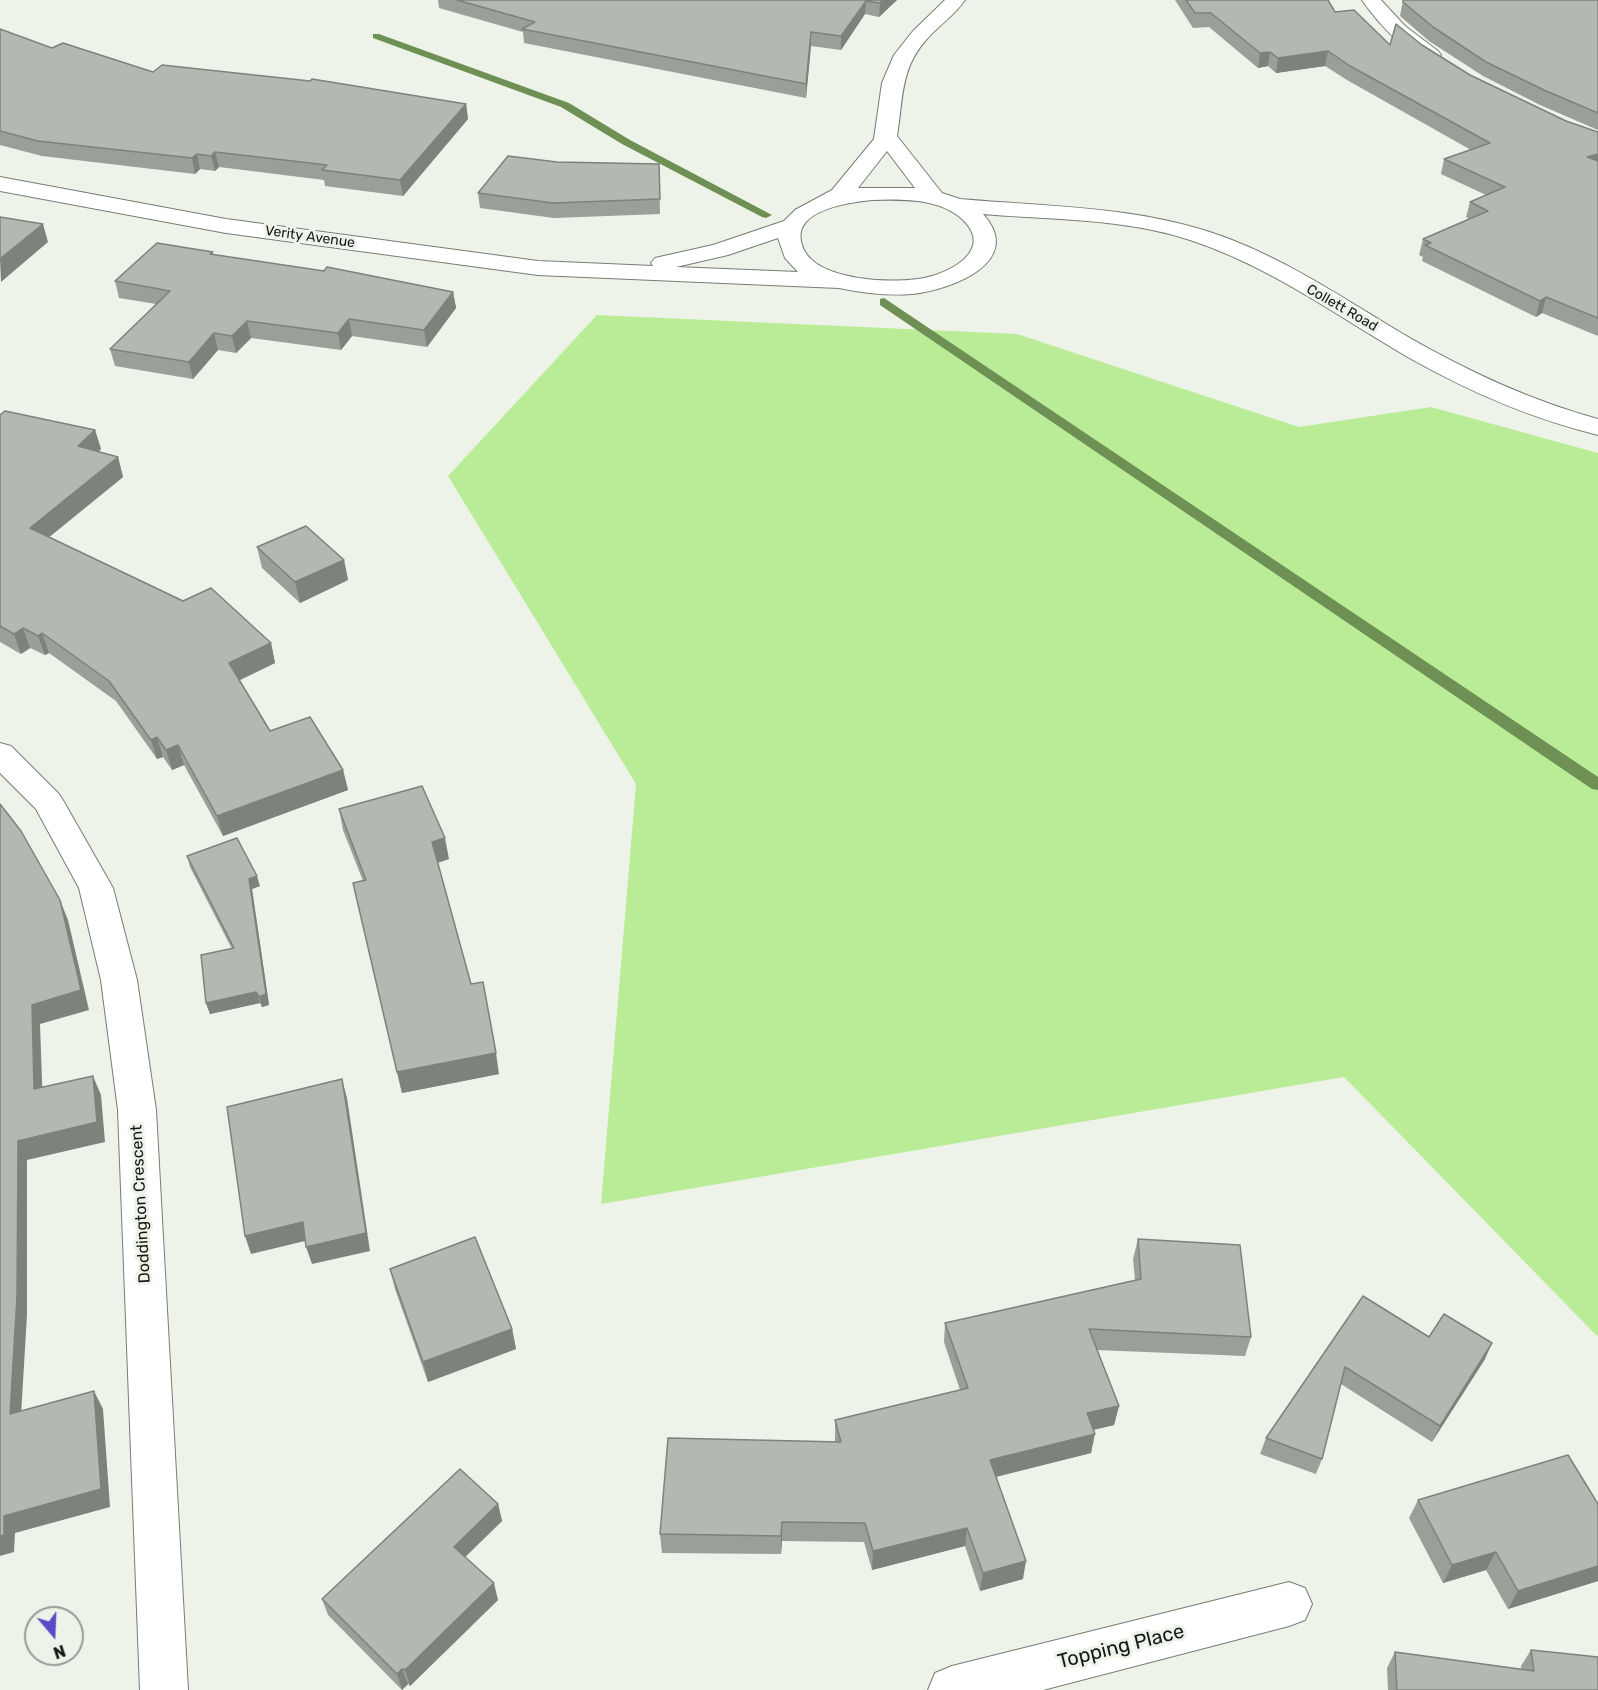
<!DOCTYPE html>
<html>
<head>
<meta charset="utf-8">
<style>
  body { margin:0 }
  #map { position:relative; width:1598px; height:1690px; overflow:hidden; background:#edf3e9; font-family:Rubik,sans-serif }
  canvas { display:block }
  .north { position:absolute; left:24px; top:1606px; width:60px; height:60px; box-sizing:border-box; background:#edf3e9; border:2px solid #979b94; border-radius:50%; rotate:161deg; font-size:16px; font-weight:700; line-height:24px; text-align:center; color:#161815 }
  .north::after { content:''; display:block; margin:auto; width:21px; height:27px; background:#594cc4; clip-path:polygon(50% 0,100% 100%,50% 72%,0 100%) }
</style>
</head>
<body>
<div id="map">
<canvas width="1598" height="1690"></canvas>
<div class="north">N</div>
</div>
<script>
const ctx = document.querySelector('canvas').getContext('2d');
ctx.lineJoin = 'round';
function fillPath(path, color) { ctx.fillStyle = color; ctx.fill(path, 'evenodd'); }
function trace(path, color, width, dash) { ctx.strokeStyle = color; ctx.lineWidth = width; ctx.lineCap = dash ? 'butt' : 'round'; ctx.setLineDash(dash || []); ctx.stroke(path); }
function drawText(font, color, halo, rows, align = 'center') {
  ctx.font = font + ' Rubik,sans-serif'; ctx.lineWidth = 6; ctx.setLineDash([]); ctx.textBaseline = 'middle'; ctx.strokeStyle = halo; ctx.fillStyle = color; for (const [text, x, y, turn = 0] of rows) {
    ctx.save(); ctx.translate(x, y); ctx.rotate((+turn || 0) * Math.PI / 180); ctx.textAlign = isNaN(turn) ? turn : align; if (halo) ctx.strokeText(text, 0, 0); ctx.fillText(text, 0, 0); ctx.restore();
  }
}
fillPath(new Path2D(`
  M 597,315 L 1017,334 L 1299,427 L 1431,407 L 1598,453 L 1598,1337 L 1344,1077 L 601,1204 L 636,784 L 448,476 Z`), '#baec97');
fillPath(new Path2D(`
  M 373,34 L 379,34 L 569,103 L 630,140 L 772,215 L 766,218 L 762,217 L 622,144 L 561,107 L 373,38 Z
  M 884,298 L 1598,777 L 1598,790 L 1592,789 L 880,305 L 880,299 Z`), '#6e9054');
const minor = new Path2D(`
  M 945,0 L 965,0 C 955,15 938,26 926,40 C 900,69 903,100 897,136 L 942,193 L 960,199 C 1052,207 1146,206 1232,240 C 1293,264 1348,301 1403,334 C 1465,370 1529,400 1598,419 L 1598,435 C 1533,419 1472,393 1413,360 C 1340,318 1270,266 1190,240 C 1124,218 1051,220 983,214 C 1026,262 951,290 912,294 C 888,296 863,293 839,288 L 538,275 L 226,233 L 0,191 L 0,177 L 226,219 L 538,261 L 653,266 L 651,263 L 655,258 L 713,245 L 784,221 L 795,210 L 832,190 L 874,139 L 882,83 L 894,55 L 913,31 ZM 887,151 L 915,188 L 858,188 ZM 872,200 C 901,199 940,198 963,220 C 994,250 950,273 924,278 C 894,284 819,281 804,250 C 801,244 799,236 802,228 C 811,208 852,202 872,200 ZM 778,238 L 785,258 L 798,272 L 676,267 L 728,255 Z
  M 1362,0 L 1381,0 L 1405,26 L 1438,51 L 1441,55 L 1438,59 C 1413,65 1375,19 1362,0 Z
  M 0,743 L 11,746 L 59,794 L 64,802 L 113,888 L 137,980 L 156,1110 L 188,1690 L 140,1690 L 118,1110 L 101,980 L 79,888 L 36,809 L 0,773 Z
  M 1289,1582 L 1305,1588 L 1312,1604 L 1305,1620 L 1289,1626 L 1043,1690 L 928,1690 L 935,1673 L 952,1666 Z`);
trace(minor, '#777d74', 2);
fillPath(minor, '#fff');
fillPath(new Path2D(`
  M 438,0 L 897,0 L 879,17 L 865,14 L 841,50 L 811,46 L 806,98 L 524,43 L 523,32 L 439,8 Z
  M 1175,0 L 1328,0 L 1335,12 L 1390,45 L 1422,45 L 1470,75 L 1566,121 L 1598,132 L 1598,336 L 1542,313 L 1536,317 L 1422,261 L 1423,257 L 1419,255 L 1423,239 L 1469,219 L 1466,217 L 1470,202 L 1486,195 L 1441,174 L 1444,159 L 1471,150 L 1347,80 L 1325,66 L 1276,73 L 1268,66 L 1258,68 L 1209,27 L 1193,28 Z
  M 1403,0 L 1598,0 L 1598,130 L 1540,105 L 1483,76 L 1429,41 L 1400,16 Z
  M 0,29 L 52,48 L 153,72 L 466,104 L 468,119 L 403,196 L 325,186 L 324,180 L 219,167 L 215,171 L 200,169 L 195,174 L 42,156 L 0,145 Z
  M 557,162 L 659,164 L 660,214 L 554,218 L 480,208 L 478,193 Z
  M 213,252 L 213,255 L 453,292 L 456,308 L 427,347 L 352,336 L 341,350 L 251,338 L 236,353 L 218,350 L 193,379 L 115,366 L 110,349 L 156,304 L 119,298 L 115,281 Z
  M 0,415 L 95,430 L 101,449 L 98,452 L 118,457 L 123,477 L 49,537 L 271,643 L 275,663 L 239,680 L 270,731 L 343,770 L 348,790 L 223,836 L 184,765 L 172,770 L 163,757 L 157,759 L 116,701 L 49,653 L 45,655 L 30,648 L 21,654 L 0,642 Z
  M 257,547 L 344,560 L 348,580 L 300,603 L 262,568 Z
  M 339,809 L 449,859 L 438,863 L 471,984 L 499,1074 L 402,1093 L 353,883 L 363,881 L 343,830 Z
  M 187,856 L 260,886 L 252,889 L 269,1005 L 262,1007 L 260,1003 L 210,1014 L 206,1003 L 232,949 L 190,867 Z
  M 1138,1239 L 1251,1337 L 1245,1356 L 1096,1350 L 1119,1406 L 1114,1425 L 1094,1430 L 1091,1453 L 996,1476 L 1023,1579 L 980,1591 L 965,1546 L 872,1570 L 864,1542 L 782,1541 L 781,1554 L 662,1553 L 660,1534 L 835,1442 L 835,1420 L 960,1390 L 944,1342 L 945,1323 L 1135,1280 L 1133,1259 Z
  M 390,1269 L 512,1329 L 516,1349 L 428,1382 L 395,1289 Z
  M 1363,1296 L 1429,1337 L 1485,1359 L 1432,1442 L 1341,1384 L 1322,1459 L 1316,1474 L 1260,1454 L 1266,1438 Z
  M 1418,1500 L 1598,1504 L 1598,1581 L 1508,1609 L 1486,1570 L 1443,1583 L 1409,1518 Z
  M 498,1504 L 502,1521 L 465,1557 L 498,1600 L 410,1686 L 408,1684 L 402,1690 L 328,1615 L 322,1599 Z
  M 1531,1650 L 1598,1690 L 1388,1690 L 1387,1668 L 1395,1652 L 1521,1669 L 1521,1666 Z`), '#9a9f97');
fillPath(new Path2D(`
  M 883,0 L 897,0 L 879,17 L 880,3 Z
  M 866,1 L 865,14 L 841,50 L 841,36 Z
  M 811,32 L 811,46 L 806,98 L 806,84 Z
  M 1328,51 L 1325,66 L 1276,73 L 1278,58 Z
  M 1270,52 L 1268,66 L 1258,68 L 1260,53 Z
  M 466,104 L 468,119 L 403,196 L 400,180 Z
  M 215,152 L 219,167 L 215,171 L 211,156 Z
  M 197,154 L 200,169 L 195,174 L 192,158 Z
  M 1598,154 L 1598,167 L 1587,157 Z
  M 43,224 L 48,242 L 1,282 L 0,259 Z
  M 453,292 L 456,308 L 427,347 L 424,330 Z
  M 1546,297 L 1542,313 L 1536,317 L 1540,301 Z
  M 349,319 L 352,336 L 341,350 L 338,333 Z
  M 247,321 L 251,338 L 236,353 L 232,336 Z
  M 214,333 L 218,350 L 193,379 L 189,362 Z
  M 95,430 L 101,449 L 84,465 L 78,446 Z
  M 118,457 L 123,477 L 37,547 L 30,528 Z
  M 344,560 L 348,580 L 300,603 L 295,582 Z
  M 23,628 L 30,648 L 21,654 L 14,634 Z
  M 42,633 L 49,653 L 45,655 L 38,636 Z
  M 271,643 L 275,663 L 234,683 L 229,663 Z
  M 157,737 L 163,757 L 157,759 L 151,740 Z
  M 178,745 L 184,765 L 172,770 L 166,750 Z
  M 343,770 L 348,790 L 223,836 L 217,816 Z
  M 445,838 L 449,859 L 436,863 L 432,842 Z
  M 257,876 L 260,886 L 252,889 L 269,1005 L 262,1007 L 259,997 L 249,879 Z
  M 60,900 L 68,920 L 89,1010 L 40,1024 L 43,1108 L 34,1089 L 32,1005 Z
  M 256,992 L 260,1003 L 210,1014 L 206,1003 Z
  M 496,1053 L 499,1074 L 402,1093 L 397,1072 Z
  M 93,1076 L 101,1095 L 105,1142 L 27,1160 L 27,1315 L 20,1432 L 10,1414 L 18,1141 Z
  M 342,1079 L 347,1098 L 370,1251 L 312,1264 L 306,1247 Z
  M 303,1222 L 309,1240 L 251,1254 L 245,1236 Z
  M 512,1329 L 516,1349 L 428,1382 L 423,1362 Z
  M 1492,1343 L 1485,1359 L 1432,1442 L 1440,1426 Z
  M 94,1391 L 103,1409 L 110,1507 L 15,1533 L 14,1552 L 0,1556 L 0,1536 L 4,1516 Z
  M 1119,1406 L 1114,1425 L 1083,1432 L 1087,1413 Z
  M 1095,1434 L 1091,1453 L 988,1479 L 990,1460 Z
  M 498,1504 L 502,1521 L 458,1564 L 454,1547 Z
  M 782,1522 L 782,1541 L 781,1554 L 781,1536 Z
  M 967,1528 L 965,1546 L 872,1570 L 873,1551 Z
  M 1496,1552 L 1486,1570 L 1443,1583 L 1452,1565 Z
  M 1026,1561 L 1023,1579 L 980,1591 L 983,1573 Z
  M 1598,1566 L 1598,1581 L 1508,1609 L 1518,1591 Z
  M 494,1583 L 498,1600 L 410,1686 L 405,1670 Z
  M 402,1669 L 408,1684 L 402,1690 L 397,1674 Z`), '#7d827b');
const building = new Path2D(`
  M 457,0 L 883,0 L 880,3 L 866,1 L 841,36 L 811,32 L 806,84 L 522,29 L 535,22 Z
  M 1186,0 L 1328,0 L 1335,12 L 1354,10 L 1390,45 L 1396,24 L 1422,45 L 1470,75 L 1566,121 L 1598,132 L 1598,154 L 1587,157 L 1598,161 L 1598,318 L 1546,297 L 1540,301 L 1425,245 L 1431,243 L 1423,239 L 1488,211 L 1470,202 L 1505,187 L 1444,159 L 1490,143 L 1350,66 L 1328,51 L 1278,58 L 1270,52 L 1260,53 L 1211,13 L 1195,13 Z
  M 1403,0 L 1598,0 L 1598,113 L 1544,90 L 1486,62 L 1433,27 L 1403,2 Z
  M 0,29 L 52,48 L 63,43 L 153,72 L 162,65 L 310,81 L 312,79 L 466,104 L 400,180 L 322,170 L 327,165 L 215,152 L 211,156 L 197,154 L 192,158 L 38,141 L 0,131 Z
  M 508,156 L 557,162 L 659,164 L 660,199 L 553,203 L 478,193 Z
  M 0,217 L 43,224 L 0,259 Z
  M 157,243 L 213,252 L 210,254 L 324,271 L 327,267 L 453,292 L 424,330 L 349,319 L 338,333 L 247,321 L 232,336 L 214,333 L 189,362 L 110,349 L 170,291 L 115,281 Z
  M 5,411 L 95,430 L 78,446 L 118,457 L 30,528 L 183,601 L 211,588 L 271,643 L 229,663 L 270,731 L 310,717 L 343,770 L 217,816 L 178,745 L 166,750 L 157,737 L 151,740 L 109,681 L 42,633 L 38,636 L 23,628 L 14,634 L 0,626 L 0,415 Z
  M 306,526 L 344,560 L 295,582 L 257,547 Z
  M 422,786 L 445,838 L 432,842 L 471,984 L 483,982 L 496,1053 L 397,1072 L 353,883 L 366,880 L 339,809 Z
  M 0,804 L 21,831 L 60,900 L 81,990 L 32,1005 L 34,1089 L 93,1076 L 97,1122 L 18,1141 L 17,1297 L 10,1414 L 94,1391 L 101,1489 L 4,1516 L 4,1535 L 0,1536 Z
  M 237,838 L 257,876 L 249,879 L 266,994 L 259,997 L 256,992 L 206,1003 L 201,955 L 234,948 L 187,856 Z
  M 342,1079 L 366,1233 L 306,1247 L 303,1222 L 245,1236 L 227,1107 Z
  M 475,1237 L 512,1329 L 423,1362 L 390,1269 Z
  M 1138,1239 L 1240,1245 L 1251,1337 L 1089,1329 L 1119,1406 L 1087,1413 L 1095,1434 L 990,1460 L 1026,1561 L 983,1573 L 967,1528 L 873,1551 L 865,1523 L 782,1522 L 781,1536 L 660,1534 L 668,1438 L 841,1442 L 835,1420 L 968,1388 L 945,1323 L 1141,1279 Z
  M 1363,1296 L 1429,1337 L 1444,1314 L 1492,1343 L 1440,1426 L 1345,1367 L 1322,1459 L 1266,1438 Z
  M 1568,1455 L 1598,1504 L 1598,1566 L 1518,1591 L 1496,1552 L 1452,1565 L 1418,1500 Z
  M 460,1469 L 498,1504 L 454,1547 L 494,1583 L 405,1670 L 402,1669 L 397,1674 L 322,1599 Z
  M 1531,1650 L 1598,1657 L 1598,1690 L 1397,1690 L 1395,1652 L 1534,1671 Z`);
fillPath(building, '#b3b9b0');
trace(building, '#7d827b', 1.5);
drawText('14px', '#161815', '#edf3e9', [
  ["Verity Avenue",310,237,8],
  ["Collett Road",1342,308,30]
]);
drawText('16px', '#161815', '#edf3e9', [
  ["Doddington Crescent",141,1204,-93]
]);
drawText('20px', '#161815', '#edf3e9', [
  ["Topping Place",1121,1647,-14]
]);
</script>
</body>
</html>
